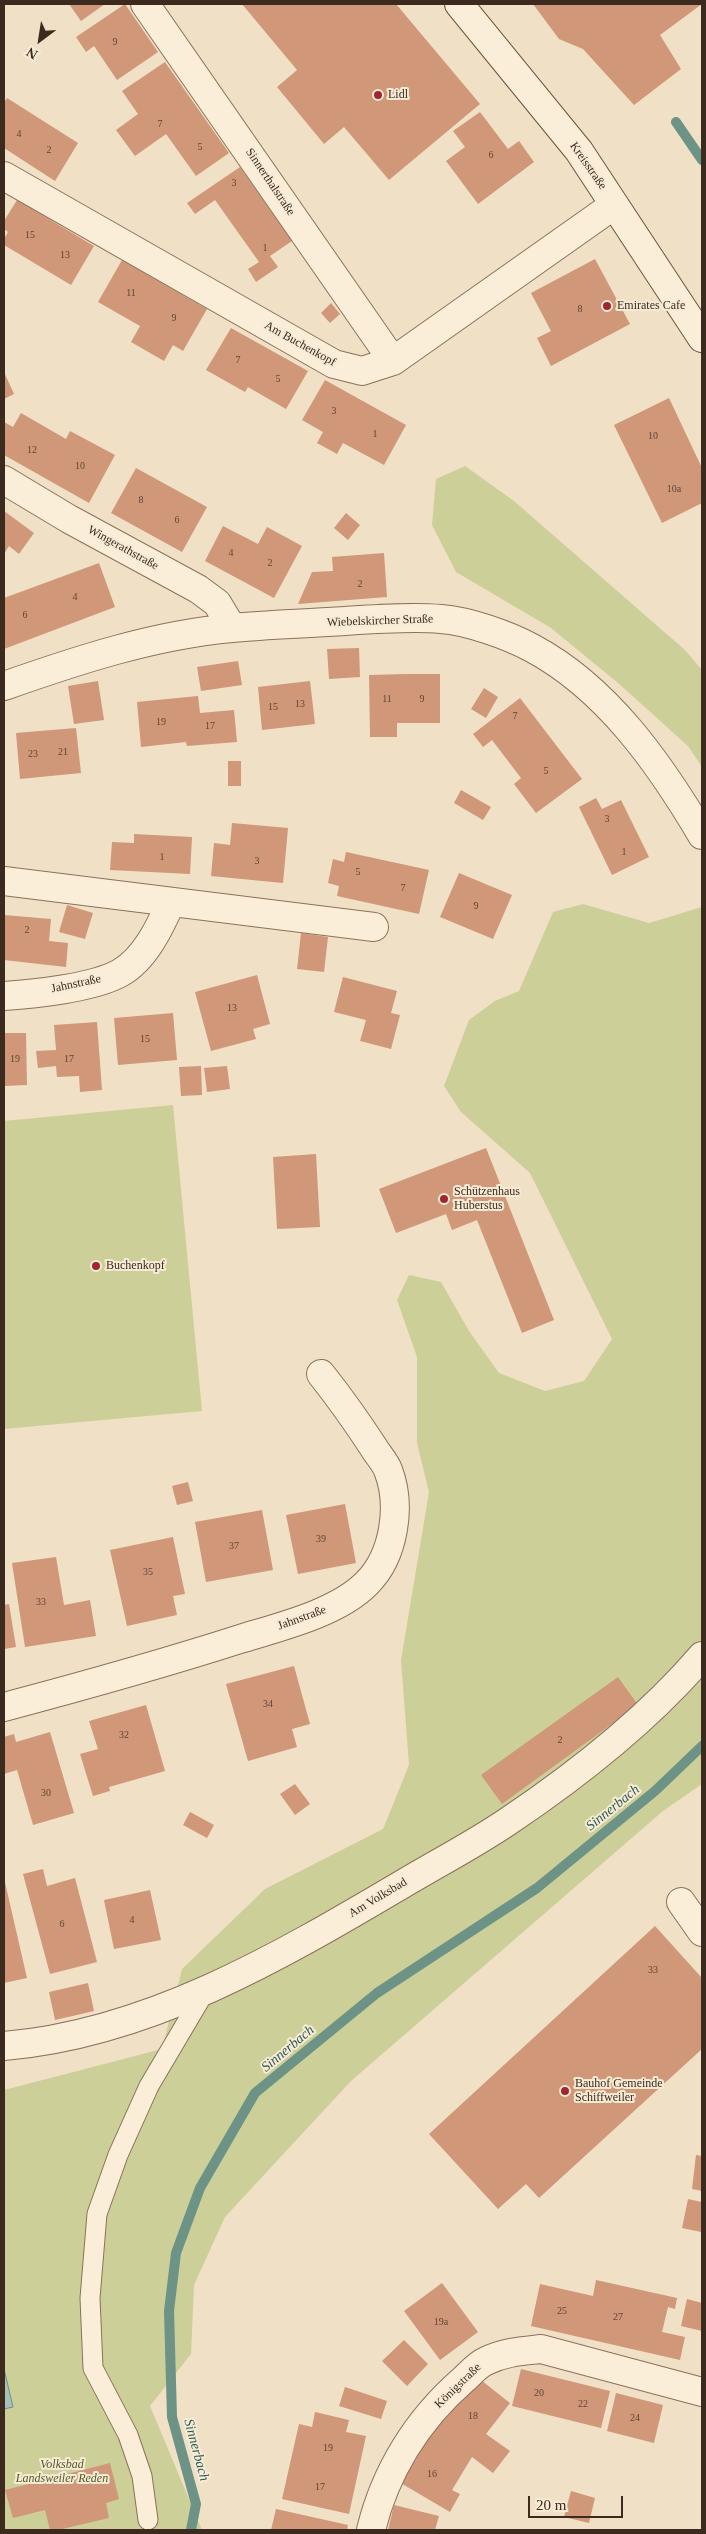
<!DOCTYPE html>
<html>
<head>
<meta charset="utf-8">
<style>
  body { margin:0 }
  #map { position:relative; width:706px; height:2534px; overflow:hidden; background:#f0e0c5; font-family:Georgia,serif }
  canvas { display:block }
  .frame { position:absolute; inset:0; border:5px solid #3c2a1e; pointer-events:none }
  .north { position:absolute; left:15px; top:15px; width:50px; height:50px; -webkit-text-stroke:4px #f7ebd5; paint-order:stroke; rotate:211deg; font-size:14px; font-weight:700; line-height:20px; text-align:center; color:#3c2a1e }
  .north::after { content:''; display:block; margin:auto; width:18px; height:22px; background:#3c2a1e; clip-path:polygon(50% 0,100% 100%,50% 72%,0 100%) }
  .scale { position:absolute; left:528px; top:2496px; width:95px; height:22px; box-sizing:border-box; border:2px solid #3c2a1e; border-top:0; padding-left:6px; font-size:15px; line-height:18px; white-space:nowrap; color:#3c2a1e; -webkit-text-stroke:4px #f7ebd5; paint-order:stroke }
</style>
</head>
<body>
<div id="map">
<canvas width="706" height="2534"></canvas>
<div class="frame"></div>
<div class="north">N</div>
<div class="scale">20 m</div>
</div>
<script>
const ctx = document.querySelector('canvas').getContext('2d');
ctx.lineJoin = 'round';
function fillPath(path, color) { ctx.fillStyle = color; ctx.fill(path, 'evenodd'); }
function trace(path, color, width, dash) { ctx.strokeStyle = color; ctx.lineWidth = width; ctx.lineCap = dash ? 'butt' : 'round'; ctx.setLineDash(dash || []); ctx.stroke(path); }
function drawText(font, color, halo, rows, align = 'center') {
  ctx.font = font + ' Georgia,serif'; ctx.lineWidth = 4; ctx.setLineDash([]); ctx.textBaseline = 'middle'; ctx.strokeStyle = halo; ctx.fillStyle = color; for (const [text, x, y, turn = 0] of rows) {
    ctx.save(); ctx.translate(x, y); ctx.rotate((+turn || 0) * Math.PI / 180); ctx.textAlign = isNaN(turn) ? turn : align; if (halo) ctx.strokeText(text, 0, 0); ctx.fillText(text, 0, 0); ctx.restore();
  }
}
fillPath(new Path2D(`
  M 465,466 L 514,501 L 685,650 L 702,670 L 702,767 L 688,746 L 618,683 L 551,628 L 456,572 L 432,525 L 436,479 Z
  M 583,904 L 649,923 L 702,907 L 702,1784 L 663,1811 L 351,2081 L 225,2217 L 194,2285 L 191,2354 L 150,2406 L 202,2530 L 4,2530 L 4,2090 L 162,2049 L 182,1969 L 265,1889 L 383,1829 L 409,1765 L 401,1660 L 429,1492 L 417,1443 L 417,1357 L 397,1300 L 409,1275 L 441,1282 L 469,1331 L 499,1373 L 545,1391 L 584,1381 L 612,1339 L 530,1173 L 461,1112 L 444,1086 L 469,1020 L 495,1001 L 519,991 L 553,912 Z
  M 173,1105 L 202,1411 L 4,1429 L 4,1121 Z`), '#cdcf98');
const water = new Path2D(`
  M 4,2369 L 13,2407 L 4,2409 Z`);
fillPath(water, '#a6c3b9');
trace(water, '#6c9386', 1);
trace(new Path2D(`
  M 676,122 L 702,160
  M 191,2530 L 196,2504 L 172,2417 L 169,2311 L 176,2253 L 200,2188 L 255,2093 L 377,1993 L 537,1888 L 655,1791 L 702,1746`), '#6c9386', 10);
fillPath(new Path2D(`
  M 69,4 L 105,4 L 81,21 Z
  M 125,4 L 158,52 L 117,80 L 94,46 L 86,52 L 76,37 Z
  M 242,4 L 396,4 L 480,104 L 389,180 L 344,127 L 324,144 L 277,87 L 297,70 Z
  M 533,4 L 702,4 L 660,35 L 681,69 L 634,105 L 583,49 L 559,39 Z
  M 165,62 L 229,153 L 196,176 L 166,134 L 135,156 L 116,130 L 138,114 L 122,91 Z
  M 7,98 L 78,143 L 55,181 L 4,148 L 4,103 Z
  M 480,112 L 508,149 L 519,141 L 534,162 L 478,204 L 446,161 L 465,147 L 453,131 Z
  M 240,167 L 292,241 L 270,256 L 278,267 L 256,282 L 248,269 L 259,262 L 215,200 L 195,214 L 187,203 Z
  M 17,200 L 94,246 L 71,285 L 4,245 L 4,239 L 8,232 L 4,229 L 4,221 Z
  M 595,259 L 630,324 L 551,366 L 537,338 L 551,331 L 531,293 Z
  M 122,260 L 207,309 L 183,351 L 173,345 L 164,361 L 131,342 L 140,326 L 98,302 Z
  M 331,303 L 340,314 L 330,323 L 321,313 Z
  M 231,328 L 308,371 L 286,409 L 248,387 L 245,392 L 206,370 Z
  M 4,372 L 14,394 L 4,399 Z
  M 325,380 L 406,425 L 384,465 L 343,443 L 337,454 L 317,443 L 323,432 L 302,420 Z
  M 669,398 L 702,468 L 702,503 L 662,523 L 614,425 Z
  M 21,413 L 66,439 L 70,431 L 115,455 L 89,503 L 4,455 L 4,422 L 13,427 Z
  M 136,468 L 207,507 L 182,552 L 111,513 Z
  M 4,511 L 34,533 L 19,554 L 9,546 L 4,554 Z
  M 346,513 L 360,525 L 348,540 L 334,528 Z
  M 223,526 L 258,544 L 267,527 L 302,546 L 274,598 L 205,561 Z
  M 384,553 L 387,597 L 298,604 L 312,572 L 333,571 L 332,557 Z
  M 99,563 L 115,607 L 4,649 L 4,598 Z
  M 359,648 L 360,677 L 329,679 L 327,649 Z
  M 238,661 L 242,685 L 201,691 L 197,667 Z
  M 405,674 L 440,674 L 440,723 L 397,723 L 397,737 L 370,737 L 369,675 Z
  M 98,681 L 104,720 L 74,724 L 68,686 Z
  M 310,681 L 315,724 L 262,730 L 258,687 Z
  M 484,688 L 498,697 L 486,718 L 471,709 Z
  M 198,696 L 200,713 L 234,710 L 237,742 L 187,746 L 186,742 L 141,747 L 137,702 Z
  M 520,698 L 582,779 L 536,813 L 514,784 L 521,778 L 492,740 L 483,747 L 473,734 Z
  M 76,728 L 81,773 L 20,779 L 16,733 Z
  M 228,761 L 241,761 L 241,786 L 228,786 Z
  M 461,790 L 491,807 L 483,820 L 454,803 Z
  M 596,798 L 602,809 L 621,800 L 649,857 L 612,875 L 579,807 Z
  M 232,823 L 288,828 L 283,883 L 211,876 L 214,843 L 230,845 Z
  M 134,834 L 192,837 L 190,874 L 110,870 L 112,842 L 134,843 Z
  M 346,852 L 429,870 L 419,914 L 337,896 L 339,886 L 328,883 L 333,859 L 344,862 Z
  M 459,873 L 512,895 L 493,939 L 440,917 Z
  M 67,905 L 93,913 L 85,939 L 59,932 Z
  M 4,915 L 51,919 L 49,941 L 68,943 L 66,967 L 4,960 Z
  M 301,933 L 328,937 L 324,972 L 297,969 Z
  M 257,975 L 270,1024 L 253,1029 L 256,1039 L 211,1051 L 195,992 Z
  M 343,977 L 397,991 L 391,1013 L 400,1015 L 391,1049 L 360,1041 L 366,1020 L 334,1012 Z
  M 173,1013 L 177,1060 L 118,1065 L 114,1018 Z
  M 97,1022 L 102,1090 L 80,1092 L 79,1076 L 57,1077 L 56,1066 L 38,1068 L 36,1051 L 56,1050 L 54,1025 Z
  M 4,1033 L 26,1033 L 27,1085 L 4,1086 Z
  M 201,1066 L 202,1095 L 181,1096 L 179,1067 Z
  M 227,1066 L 230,1089 L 207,1092 L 204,1068 Z
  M 486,1148 L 554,1320 L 522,1333 L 477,1220 L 452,1230 L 446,1214 L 396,1233 L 379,1189 Z
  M 316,1154 L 320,1227 L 277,1229 L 273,1157 Z
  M 188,1482 L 193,1501 L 177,1505 L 172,1486 Z
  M 345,1504 L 356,1563 L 298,1574 L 286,1515 Z
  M 262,1510 L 273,1570 L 206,1582 L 195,1522 Z
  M 173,1537 L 185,1594 L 173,1596 L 177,1615 L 127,1626 L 110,1550 Z
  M 56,1557 L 64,1605 L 90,1600 L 96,1636 L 25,1647 L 12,1563 Z
  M 9,1604 L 16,1647 L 4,1649 L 4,1605 Z
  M 294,1666 L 310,1724 L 292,1729 L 297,1747 L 248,1761 L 226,1684 Z
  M 618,1677 L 638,1705 L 502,1804 L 481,1775 Z
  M 146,1705 L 165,1771 L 109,1787 L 110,1791 L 93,1796 L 80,1754 L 98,1749 L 89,1721 Z
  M 50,1732 L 74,1813 L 33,1825 L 17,1770 L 4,1774 L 4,1737 L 14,1734 L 16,1742 Z
  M 295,1784 L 310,1804 L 295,1815 L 280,1794 Z
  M 190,1812 L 214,1825 L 207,1838 L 183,1825 Z
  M 43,1869 L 47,1886 L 75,1878 L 97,1962 L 50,1974 L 23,1874 Z
  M 4,1878 L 27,1978 L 4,1983 Z
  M 150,1890 L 161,1940 L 114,1949 L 104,1900 Z
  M 655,1926 L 702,1978 L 702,2049 L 539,2198 L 526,2184 L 498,2209 L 429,2134 Z
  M 88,1983 L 94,2011 L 55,2020 L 49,1992 Z
  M 696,2155 L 702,2156 L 702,2191 L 692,2189 Z
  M 688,2199 L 702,2202 L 701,2232 L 682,2228 Z
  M 596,2280 L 677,2298 L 675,2309 L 668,2307 L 662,2332 L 685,2337 L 680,2360 L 531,2326 L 540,2284 L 593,2296 Z
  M 442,2283 L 478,2332 L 440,2360 L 404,2311 Z
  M 687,2299 L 702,2303 L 702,2331 L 681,2326 Z
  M 404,2340 L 428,2364 L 407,2386 L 382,2361 Z
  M 521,2369 L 610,2391 L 601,2428 L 512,2406 Z
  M 477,2377 L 510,2403 L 486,2434 L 510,2451 L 493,2473 L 472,2457 L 452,2490 L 460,2494 L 450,2512 L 399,2482 L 434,2430 Z
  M 345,2387 L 387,2401 L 381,2419 L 339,2406 Z
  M 616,2393 L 663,2405 L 654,2443 L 607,2431 Z
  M 315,2412 L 349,2420 L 346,2432 L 366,2436 L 349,2514 L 282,2499 L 299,2424 L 312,2427 Z
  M 110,2463 L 119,2499 L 106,2503 L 109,2518 L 58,2530 L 50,2530 L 45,2510 L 13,2518 L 5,2490 Z
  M 571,2491 L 595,2498 L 589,2523 L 564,2517 Z
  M 394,2505 L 439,2516 L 435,2530 L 388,2530 Z
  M 276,2509 L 348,2525 L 347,2530 L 271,2530 Z`), '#d09779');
const lane = new Path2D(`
  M 148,2520 L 142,2476 L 128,2435 L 93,2368 L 90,2298 L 97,2214 L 118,2155 L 149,2086 L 204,1993`);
const street = new Path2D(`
  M 145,4 L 393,361
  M 4,176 L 334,364 L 362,371 L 393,361 L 614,205
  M 4,480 L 69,519 L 198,589 L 217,603 L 232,628
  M 4,686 C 78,660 154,635 232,628 C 264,625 296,624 328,622 C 363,620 406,616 441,619 C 468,621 508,635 532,648 C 607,688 660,764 702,835
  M 4,881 L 374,927
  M 4,996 C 34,994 93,988 120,973 C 145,959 160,927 171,902
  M 4,1707 C 83,1686 162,1664 240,1639 C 279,1627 338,1613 367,1583 C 394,1556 402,1506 388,1470 C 385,1462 378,1455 374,1448 C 357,1422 340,1398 321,1374
  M 681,1902 L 702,1932
  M 4,2046 C 148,2034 279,1957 401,1885 C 436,1864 473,1845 507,1822 C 577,1775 647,1720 702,1656
  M 371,2530 C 385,2472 417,2420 463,2380 C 470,2374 477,2365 486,2361 C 504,2352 522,2351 541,2349 L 702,2392`);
const secondary = new Path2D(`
  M 459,4 L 579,151 L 702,338`);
trace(lane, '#8c715a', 21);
trace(street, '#8c715a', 30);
trace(secondary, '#6e523d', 30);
trace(lane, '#faeed8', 19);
trace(street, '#faeed8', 28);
trace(secondary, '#faeed8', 28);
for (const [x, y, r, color] of [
  [378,95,5,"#9f2630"],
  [607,306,5,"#9f2630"],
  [444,1199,5,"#9f2630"],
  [96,1266,5,"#9f2630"],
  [565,2091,5,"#9f2630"]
]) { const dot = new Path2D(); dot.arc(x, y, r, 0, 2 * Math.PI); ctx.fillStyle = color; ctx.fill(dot); trace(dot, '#f7ebd5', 2); }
drawText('10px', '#614535', null, [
  ["9",115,42],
  ["7",160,124],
  ["4",19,134],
  ["5",200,147],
  ["2",49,150],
  ["6",491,155],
  ["3",234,183],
  ["15",30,235],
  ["1",265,248],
  ["13",65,255],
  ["11",131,293],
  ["8",580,309],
  ["9",174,318],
  ["7",238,360],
  ["5",278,379],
  ["3",334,411],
  ["1",375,434],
  ["10",653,436],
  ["12",32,450],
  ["10",80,466],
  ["10a",674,489],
  ["8",141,500],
  ["6",177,520],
  ["4",231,553],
  ["2",270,563],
  ["2",360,584],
  ["4",75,597],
  ["6",25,615],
  ["11",387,699],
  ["9",422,699],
  ["13",300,704],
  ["15",273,707],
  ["7",515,716],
  ["19",161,722],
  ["17",210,726],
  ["21",63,752],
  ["23",33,754],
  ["5",546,771],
  ["3",607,819],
  ["1",624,852],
  ["1",162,857],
  ["3",257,861],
  ["5",358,872],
  ["7",403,888],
  ["9",476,906],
  ["2",27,930],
  ["13",232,1008],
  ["15",145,1039],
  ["19",15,1059],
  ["17",69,1059],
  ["39",321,1539],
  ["37",234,1546],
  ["35",148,1572],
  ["33",41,1602],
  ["34",268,1704],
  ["32",124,1735],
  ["2",560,1740],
  ["30",46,1793],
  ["4",132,1920],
  ["6",62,1924],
  ["33",653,1970],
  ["25",562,2311],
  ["27",618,2317],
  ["19a",441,2322],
  ["20",539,2393],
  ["22",583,2404],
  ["18",473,2416],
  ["24",635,2418],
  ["19",328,2448],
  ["16",432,2474],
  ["17",320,2487]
]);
drawText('12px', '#3c2a1e', '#f7ebd5', [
  ["Lidl",388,95],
  ["Emirates Cafe",617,306],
  ["Schützenhaus",454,1192],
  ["Huberstus",454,1206],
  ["Buchenkopf",106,1266],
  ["Bauhof Gemeinde",575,2084],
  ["Schiffweiler",575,2098]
], 'left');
drawText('12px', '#3c2a1e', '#f7ebd5', [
  ["Kreisstraße",588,166,55],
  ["Sinnerthalstraße",270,182,56],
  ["Am Buchenkopf",300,344,29],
  ["Wingerathstraße",123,548,29],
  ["Wiebelskircher Straße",380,621,-2],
  ["Jahnstraße",76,984,-12],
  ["Jahnstraße",302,1618,-20],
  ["Am Volksbad",378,1898,-31],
  ["Königstraße",458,2386,-44]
]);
drawText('italic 12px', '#505924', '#f7ebd5', [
  ["Volksbad",62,2465],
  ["Landsweiler Reden",62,2479]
]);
drawText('italic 14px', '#2d5c56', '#f7ebd5', [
  ["Sinnerbach",613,1808,-39],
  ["Sinnerbach",288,2049,-40],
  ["Sinnerbach",196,2450,75]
]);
</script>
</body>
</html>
